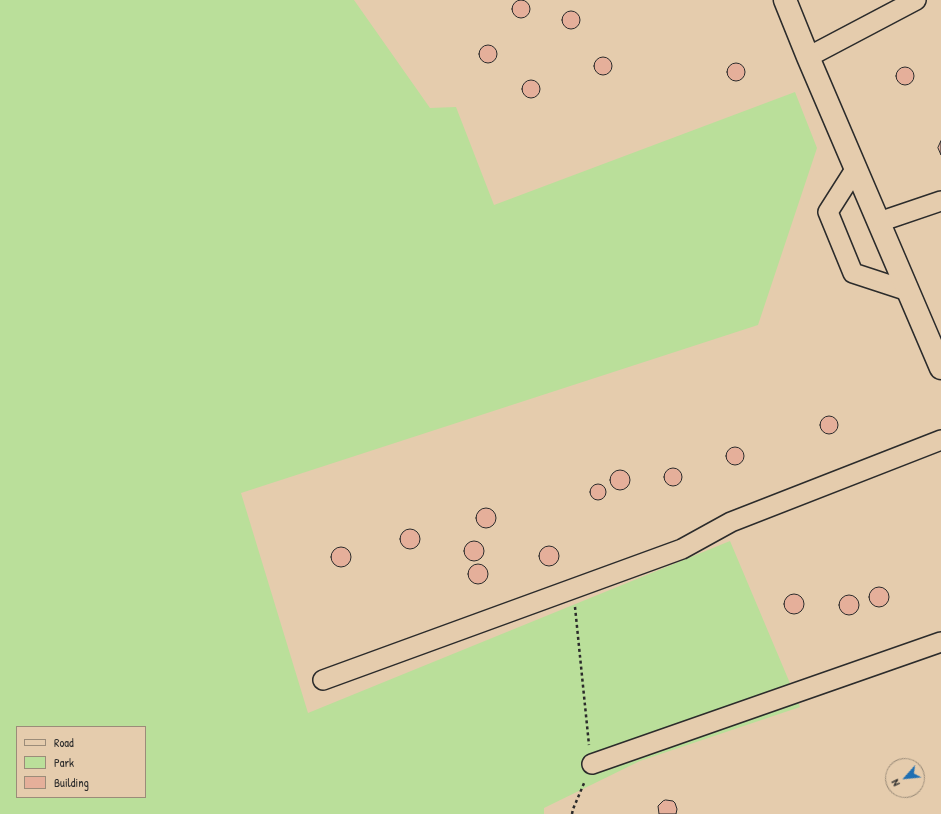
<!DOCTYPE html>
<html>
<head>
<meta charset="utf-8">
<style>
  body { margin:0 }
  #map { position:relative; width:941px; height:814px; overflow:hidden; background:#e5ccad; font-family:"Patrick Hand",sans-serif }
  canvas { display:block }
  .legend { position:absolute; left:16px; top:726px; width:130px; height:72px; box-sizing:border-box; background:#e5ccad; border:1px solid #9b8c79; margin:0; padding:5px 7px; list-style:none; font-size:12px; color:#2b2b2b }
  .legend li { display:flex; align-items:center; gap:8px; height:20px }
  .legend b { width:20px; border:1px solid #9b8c79 }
  .north { position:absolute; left:885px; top:758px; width:40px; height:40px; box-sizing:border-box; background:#e5ccad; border:1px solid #9b8c79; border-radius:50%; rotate:243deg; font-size:11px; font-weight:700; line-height:16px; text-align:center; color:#2b2b2b }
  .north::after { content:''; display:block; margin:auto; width:14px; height:18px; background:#1f6fb2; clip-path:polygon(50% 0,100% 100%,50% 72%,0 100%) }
</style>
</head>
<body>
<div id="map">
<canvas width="941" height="814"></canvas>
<ul class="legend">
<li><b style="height:5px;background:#e5ccad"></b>Road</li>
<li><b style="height:11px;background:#badf9a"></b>Park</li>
<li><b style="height:11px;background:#e5af9a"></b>Building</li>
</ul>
<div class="north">N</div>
</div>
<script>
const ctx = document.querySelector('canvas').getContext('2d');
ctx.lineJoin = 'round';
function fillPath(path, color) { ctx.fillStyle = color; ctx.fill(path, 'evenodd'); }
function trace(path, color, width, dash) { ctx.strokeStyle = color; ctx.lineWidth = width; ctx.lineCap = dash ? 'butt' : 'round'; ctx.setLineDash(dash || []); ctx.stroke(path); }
fillPath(new Path2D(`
  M 0,0 L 354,0 L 430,108 L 456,107 L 494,205 L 795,92 L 817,148 L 758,325 L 241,493 L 308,713 L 730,541 L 800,707 L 640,761 L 544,808 L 544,814 L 0,814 ZM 17,727 L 145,727 L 145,797 L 17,797 Z`), '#badf9a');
const building = new Path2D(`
  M512 9a9 9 0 1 1 18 0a9 9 0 1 1-18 0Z
  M562 20a9 9 0 1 1 18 0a9 9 0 1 1-18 0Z
  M479 54a9 9 0 1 1 18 0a9 9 0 1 1-18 0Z
  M594 66a9 9 0 1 1 18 0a9 9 0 1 1-18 0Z
  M727 72a9 9 0 1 1 18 0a9 9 0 1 1-18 0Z
  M896 76a9 9 0 1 1 18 0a9 9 0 1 1-18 0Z
  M522 89a9 9 0 1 1 18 0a9 9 0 1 1-18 0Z
  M 941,141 L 941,155 L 938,148 Z
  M820 425a9 9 0 1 1 18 0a9 9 0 1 1-18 0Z
  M726 456a9 9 0 1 1 18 0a9 9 0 1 1-18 0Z
  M664 477a9 9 0 1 1 18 0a9 9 0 1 1-18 0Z
  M610 480a10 10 0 1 1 20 0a10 10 0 1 1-20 0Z
  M590 492a8 8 0 1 1 16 0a8 8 0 1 1-16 0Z
  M476 518a10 10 0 1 1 20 0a10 10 0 1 1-20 0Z
  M400 539a10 10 0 1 1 20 0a10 10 0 1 1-20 0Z
  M464 551a10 10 0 1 1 20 0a10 10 0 1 1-20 0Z
  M539 556a10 10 0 1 1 20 0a10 10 0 1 1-20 0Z
  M331 557a10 10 0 1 1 20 0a10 10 0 1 1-20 0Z
  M468 574a10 10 0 1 1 20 0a10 10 0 1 1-20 0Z
  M869 597a10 10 0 1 1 20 0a10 10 0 1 1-20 0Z
  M784 604a10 10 0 1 1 20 0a10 10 0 1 1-20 0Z
  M839 605a10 10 0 1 1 20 0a10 10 0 1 1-20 0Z
  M 666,800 L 673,801 L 675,803 L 677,809 L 676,814 L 659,814 L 658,806 L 663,801 Z`);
fillPath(building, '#e5af9a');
trace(building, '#2b2b2b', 1);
const minor = new Path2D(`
  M 808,57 L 916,0
  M 856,168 L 828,212 L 853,273 L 908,291
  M 879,222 L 941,201
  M 323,680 L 682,549 L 731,522 L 941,440
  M 592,764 L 941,642`);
const primary = new Path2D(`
  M 785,0 L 808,57 L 941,368`);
trace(minor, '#2b2b2b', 22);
trace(primary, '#2b2b2b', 25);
trace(new Path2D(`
  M 575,607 L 589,745
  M 572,814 L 573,809 L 585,781`), '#2b2b2b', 2.5, [3, 3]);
trace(minor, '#e5ccad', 19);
trace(primary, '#e5ccad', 22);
</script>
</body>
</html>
